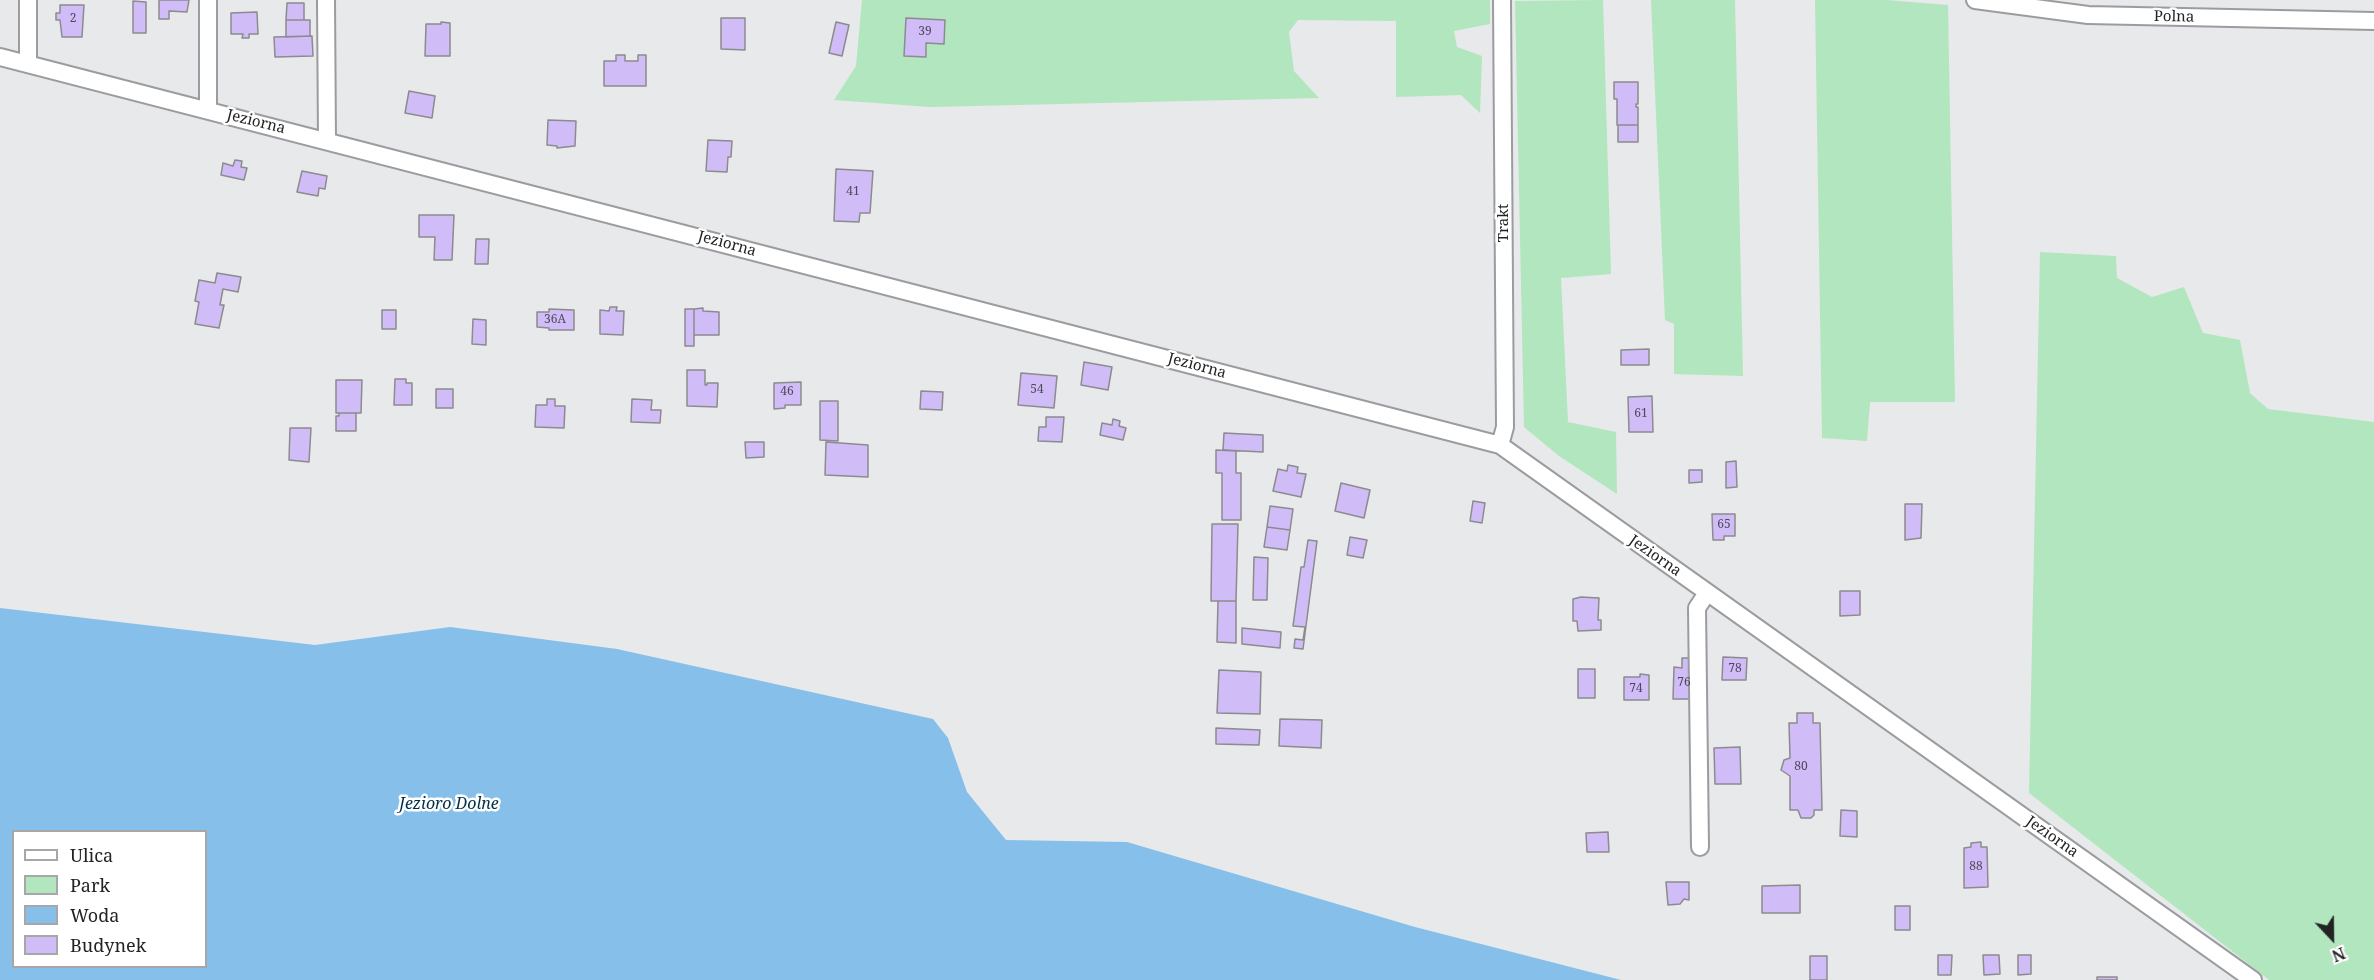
<!DOCTYPE html>
<html>
<head>
<meta charset="utf-8">
<style>
  body { margin:0 }
  #map { position:relative; width:2374px; height:980px; overflow:hidden; background:#e7e9eb; font-family:"Noto Serif",serif }
  canvas { display:block }
  .legend { position:absolute; left:12px; top:830px; width:195px; height:138px; box-sizing:border-box; background:#fff; border:2px solid #a7a7a7; margin:0; padding:8px 10px; list-style:none; font-size:18px; color:#232324 }
  .legend li { display:flex; align-items:center; gap:12px; height:30px }
  .legend b { width:30px; border:2px solid #a7a7a7 }
  .north { position:absolute; left:2302px; top:908px; width:60px; height:60px; -webkit-text-stroke:4px #fff; paint-order:stroke; rotate:158deg; font-size:16px; font-weight:700; line-height:24px; text-align:center; color:#232324 }
  .north::after { content:''; display:block; margin:auto; width:21px; height:27px; background:#232324; clip-path:polygon(50% 0,100% 100%,50% 72%,0 100%) }
</style>
</head>
<body>
<div id="map">
<canvas width="2374" height="980"></canvas>
<ul class="legend">
<li><b style="height:8px;background:#fff"></b>Ulica</li>
<li><b style="height:16px;background:#b2e6be"></b>Park</li>
<li><b style="height:16px;background:#86bfe9"></b>Woda</li>
<li><b style="height:16px;background:#d0bcf7"></b>Budynek</li>
</ul>
<div class="north">N</div>
</div>
<script>
const ctx = document.querySelector('canvas').getContext('2d');
ctx.lineJoin = 'round';
function fillPath(path, color) { ctx.fillStyle = color; ctx.fill(path, 'evenodd'); }
function trace(path, color, width, dash) { ctx.strokeStyle = color; ctx.lineWidth = width; ctx.lineCap = dash ? 'butt' : 'round'; ctx.setLineDash(dash || []); ctx.stroke(path); }
function drawText(font, color, halo, rows, align = 'center') {
  ctx.font = font + ' "Noto Serif",serif'; ctx.lineWidth = 5; ctx.setLineDash([]); ctx.textBaseline = 'middle'; ctx.strokeStyle = halo; ctx.fillStyle = color; for (const [text, x, y, turn = 0] of rows) {
    ctx.save(); ctx.translate(x, y); ctx.rotate((+turn || 0) * Math.PI / 180); ctx.textAlign = isNaN(turn) ? turn : align; if (halo) ctx.strokeText(text, 0, 0); ctx.fillText(text, 0, 0); ctx.restore();
  }
}
fillPath(new Path2D(`
  M 862,0 L 1490,0 L 1490,24 L 1454,31 L 1457,47 L 1482,56 L 1480,113 L 1461,95 L 1396,97 L 1396,21 L 1298,20 L 1289,32 L 1294,71 L 1319,98 L 930,107 L 834,100 L 856,66 Z
  M 1603,0 L 1611,274 L 1561,278 L 1568,422 L 1616,432 L 1617,494 L 1559,456 L 1524,427 L 1515,1 Z
  M 1651,0 L 1735,0 L 1743,376 L 1674,374 L 1674,324 L 1665,320 Z
  M 1815,0 L 1886,0 L 1948,5 L 1955,402 L 1870,402 L 1867,441 L 1822,438 Z
  M 2040,252 L 2116,256 L 2117,278 L 2152,297 L 2184,287 L 2203,333 L 2240,340 L 2250,393 L 2268,409 L 2374,422 L 2374,980 L 2269,980 L 2029,793 Z`), '#b2e6be');
fillPath(new Path2D(`
  M 0,608 L 315,645 L 450,627 L 617,649 L 933,719 L 948,738 L 967,792 L 1006,840 L 1127,842 L 1415,927 L 1621,980 L 0,980 ZM 14,832 L 206,832 L 206,966 L 14,966 Z`), '#86bfe9');
const building = new Path2D(`
  M 159,0 L 189,0 L 187,12 L 169,11 L 169,19 L 159,19 Z
  M 133,1 L 146,2 L 146,33 L 133,33 Z
  M 287,3 L 304,3 L 304,20 L 286,20 Z
  M 60,5 L 84,5 L 82,37 L 62,37 L 60,20 L 56,20 L 56,13 L 60,13 Z
  M 257,12 L 258,34 L 249,34 L 249,38 L 242,38 L 243,34 L 231,34 L 231,13 Z
  M 721,18 L 745,18 L 745,50 L 721,49 Z
  M 906,18 L 945,20 L 944,44 L 926,43 L 926,57 L 904,56 Z
  M 286,20 L 310,20 L 310,36 L 286,37 Z
  M 441,22 L 450,23 L 450,56 L 425,56 L 426,24 L 441,24 Z
  M 836,22 L 849,25 L 842,56 L 829,53 Z
  M 312,36 L 313,56 L 275,57 L 274,37 Z
  M 616,55 L 625,55 L 625,61 L 638,61 L 638,55 L 646,55 L 646,86 L 604,86 L 604,61 L 616,61 Z
  M 1614,82 L 1638,82 L 1638,104 L 1636,104 L 1636,107 L 1638,107 L 1638,125 L 1617,125 L 1617,99 L 1614,99 Z
  M 409,91 L 435,96 L 432,118 L 405,113 Z
  M 548,120 L 576,121 L 575,146 L 557,148 L 557,146 L 547,145 Z
  M 1618,125 L 1638,125 L 1638,142 L 1618,142 Z
  M 708,140 L 732,141 L 731,157 L 728,157 L 727,172 L 706,171 Z
  M 235,160 L 242,161 L 241,167 L 247,168 L 244,180 L 221,175 L 223,163 L 233,166 Z
  M 836,169 L 873,171 L 870,213 L 860,213 L 859,222 L 834,221 Z
  M 302,171 L 327,176 L 325,189 L 319,188 L 318,196 L 297,192 Z
  M 419,215 L 454,215 L 452,260 L 434,260 L 435,237 L 419,237 Z
  M 476,239 L 489,239 L 488,264 L 475,264 Z
  M 217,273 L 241,277 L 238,292 L 223,289 L 220,305 L 224,305 L 219,328 L 195,324 L 199,302 L 195,301 L 199,280 L 215,283 Z
  M 610,307 L 617,307 L 616,311 L 624,311 L 623,335 L 600,334 L 600,310 L 609,311 Z
  M 703,308 L 703,311 L 719,312 L 719,335 L 694,335 L 694,309 Z
  M 549,309 L 574,310 L 574,330 L 549,330 L 549,328 L 537,327 L 537,312 L 549,312 Z
  M 685,309 L 694,309 L 694,346 L 685,346 Z
  M 382,310 L 396,310 L 396,329 L 382,329 Z
  M 473,319 L 486,320 L 486,345 L 472,344 Z
  M 1649,349 L 1649,365 L 1621,365 L 1621,350 Z
  M 1084,362 L 1112,367 L 1108,390 L 1081,385 Z
  M 687,370 L 705,370 L 705,385 L 707,385 L 707,383 L 718,383 L 717,407 L 687,406 Z
  M 1021,373 L 1057,376 L 1054,408 L 1018,405 Z
  M 395,379 L 406,379 L 406,383 L 412,383 L 412,405 L 394,405 Z
  M 336,380 L 362,380 L 361,413 L 336,413 Z
  M 801,382 L 801,405 L 785,405 L 785,408 L 774,409 L 774,383 Z
  M 436,389 L 453,389 L 453,408 L 436,408 Z
  M 921,391 L 943,392 L 942,410 L 920,409 Z
  M 1652,396 L 1653,432 L 1629,432 L 1628,397 Z
  M 547,399 L 555,399 L 555,406 L 565,406 L 564,428 L 535,427 L 536,405 L 547,405 Z
  M 632,399 L 652,400 L 651,410 L 661,410 L 660,423 L 631,422 Z
  M 820,401 L 838,401 L 838,441 L 820,440 Z
  M 339,413 L 356,413 L 356,431 L 336,431 L 336,416 L 339,416 Z
  M 1046,417 L 1064,417 L 1062,442 L 1038,441 L 1039,427 L 1046,427 Z
  M 1113,419 L 1120,421 L 1119,426 L 1126,428 L 1123,440 L 1100,435 L 1102,423 L 1112,425 Z
  M 290,428 L 311,428 L 309,462 L 289,460 Z
  M 1224,433 L 1263,435 L 1263,452 L 1223,450 Z
  M 745,442 L 764,442 L 764,457 L 746,458 Z
  M 826,442 L 868,445 L 868,477 L 825,475 Z
  M 1216,450 L 1236,451 L 1236,473 L 1241,473 L 1241,520 L 1222,520 L 1222,473 L 1216,473 Z
  M 1736,461 L 1737,487 L 1726,488 L 1726,462 Z
  M 1288,465 L 1298,467 L 1297,473 L 1306,474 L 1301,497 L 1273,491 L 1278,469 L 1287,471 Z
  M 1689,470 L 1702,470 L 1702,482 L 1689,483 Z
  M 1341,483 L 1370,490 L 1364,518 L 1335,511 Z
  M 1473,501 L 1485,503 L 1482,523 L 1470,521 Z
  M 1905,504 L 1922,504 L 1921,538 L 1905,540 Z
  M 1270,506 L 1293,509 L 1290,530 L 1267,527 Z
  M 1712,514 L 1735,514 L 1735,536 L 1724,536 L 1724,540 L 1713,540 Z
  M 1212,524 L 1238,524 L 1236,601 L 1211,601 Z
  M 1267,527 L 1290,530 L 1287,550 L 1264,547 Z
  M 1350,537 L 1367,540 L 1363,558 L 1347,555 Z
  M 1308,540 L 1317,541 L 1303,649 L 1294,648 L 1295,639 L 1303,640 L 1305,627 L 1293,626 L 1301,567 L 1304,567 Z
  M 1254,557 L 1268,558 L 1267,600 L 1253,600 Z
  M 1840,591 L 1860,591 L 1860,615 L 1840,616 Z
  M 1581,597 L 1599,598 L 1598,620 L 1601,620 L 1601,630 L 1578,631 L 1577,621 L 1573,621 L 1573,599 Z
  M 1218,601 L 1236,601 L 1236,643 L 1217,642 Z
  M 1242,628 L 1281,632 L 1280,648 L 1242,644 Z
  M 1723,657 L 1747,658 L 1746,680 L 1722,680 Z
  M 1682,658 L 1696,658 L 1695,699 L 1673,699 L 1674,667 L 1682,668 Z
  M 1578,669 L 1595,669 L 1595,698 L 1578,698 Z
  M 1219,670 L 1261,672 L 1260,714 L 1217,713 Z
  M 1640,674 L 1649,675 L 1649,700 L 1624,700 L 1624,677 L 1640,677 Z
  M 1797,713 L 1813,713 L 1813,723 L 1820,723 L 1822,810 L 1814,810 L 1814,815 L 1811,818 L 1801,818 L 1798,810 L 1790,810 L 1790,776 L 1781,770 L 1784,760 L 1790,758 L 1789,723 L 1797,723 Z
  M 1280,719 L 1322,720 L 1321,748 L 1279,746 Z
  M 1216,728 L 1260,730 L 1259,745 L 1216,744 Z
  M 1740,747 L 1741,784 L 1715,784 L 1714,748 Z
  M 1841,810 L 1857,811 L 1857,837 L 1840,836 Z
  M 1608,832 L 1609,852 L 1587,852 L 1586,833 Z
  M 1981,842 L 1981,847 L 1987,847 L 1988,887 L 1964,888 L 1964,848 L 1971,847 L 1971,843 Z
  M 1666,882 L 1689,882 L 1689,900 L 1684,899 L 1680,904 L 1668,905 Z
  M 1800,885 L 1800,913 L 1762,913 L 1762,886 Z
  M 1895,906 L 1910,906 L 1910,930 L 1895,930 Z
  M 1938,955 L 1952,955 L 1951,975 L 1938,975 Z
  M 1983,955 L 1999,955 L 2000,974 L 1984,975 Z
  M 2018,955 L 2031,955 L 2031,974 L 2018,975 Z
  M 1810,956 L 1827,956 L 1827,980 L 1810,980 Z
  M 2097,977 L 2117,977 L 2117,980 L 2097,980 Z`);
fillPath(building, '#d0bcf7');
trace(building, '#8c8b8e', 1.5);
const minor = new Path2D(`
  M 28,0 L 28,64
  M 208,0 L 208,110
  M 326,0 L 327,140
  M 1975,0 L 2088,15 L 2374,21
  M 0,57 L 1500,445 L 2253,980
  M 1500,445 L 1505,427 L 1502,0
  M 1700,847 L 1697,608 L 1707,593`);
trace(minor, '#9a9c9f', 20);
trace(minor, '#fff', 16);
drawText('12px', '#4e4959', null, [
  ["2",73,19],
  ["39",925,32],
  ["41",853,192],
  ["36A",555,320],
  ["54",1037,390],
  ["46",787,392],
  ["61",1641,414],
  ["65",1724,525],
  ["78",1735,669],
  ["76",1684,683],
  ["74",1636,689],
  ["80",1801,767],
  ["88",1976,867]
]);
drawText('15px', '#232324', '#fff', [
  ["Polna",2174,17,1],
  ["Jeziorna",256,122,14],
  ["Trakt",1504,223,-90],
  ["Jeziorna",727,244,15],
  ["Jeziorna",1197,366,15],
  ["Jeziorna",1655,556,35],
  ["Jeziorna",2052,837,35]
]);
drawText('italic 16px', '#002e49', '#fff', [
  ["Jezioro Dolne",449,804]
]);
</script>
</body>
</html>
